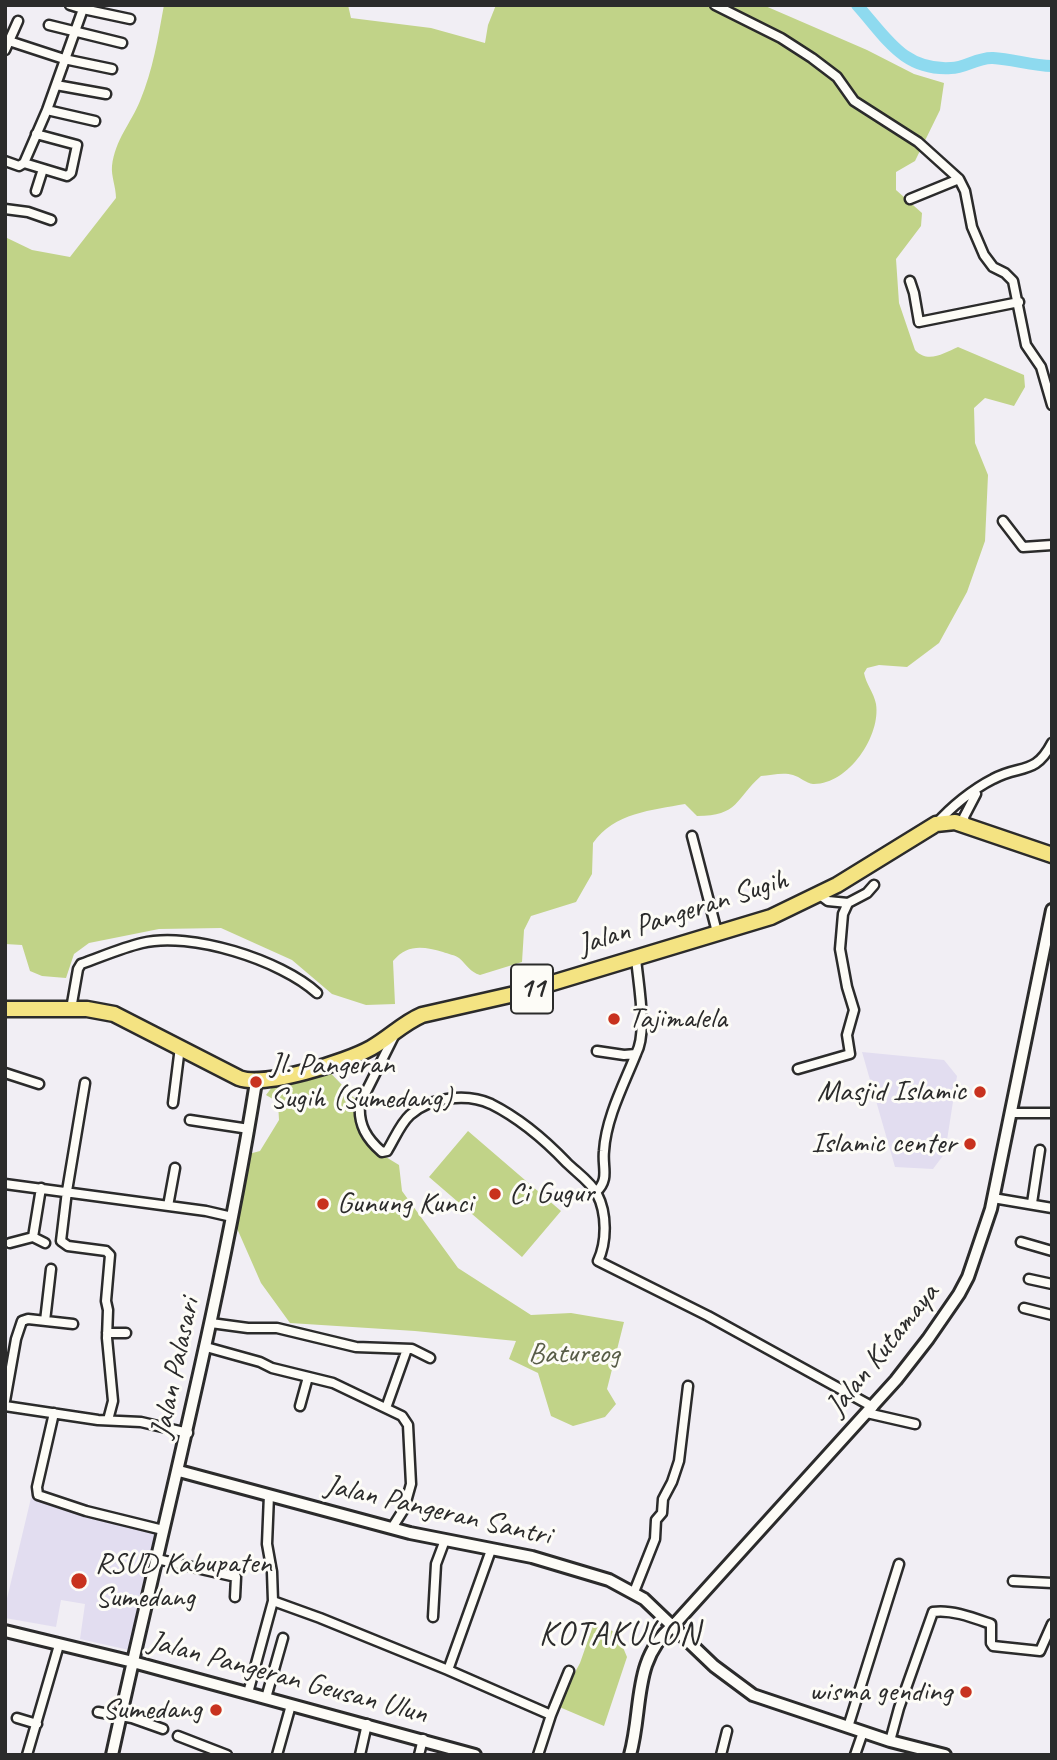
<!DOCTYPE html>
<html>
<head>
<meta charset="utf-8">
<style>
  body { margin:0 }
  #map { position:relative; width:1057px; height:1760px; overflow:hidden; background:#f1eef4; font-family:Caveat,sans-serif }
  canvas { display:block }
  .frame { position:absolute; inset:0; border:7px solid #2b2b2b; pointer-events:none }
</style>
</head>
<body>
<div id="map">
<canvas width="1057" height="1760"></canvas>
<div class="frame"></div>
</div>
<script>
const ctx = document.querySelector('canvas').getContext('2d');
ctx.lineJoin = 'round';
function fillPath(path, color) { ctx.fillStyle = color; ctx.fill(path, 'evenodd'); }
function trace(path, color, width, dash) { ctx.strokeStyle = color; ctx.lineWidth = width; ctx.lineCap = dash ? 'butt' : 'round'; ctx.setLineDash(dash || []); ctx.stroke(path); }
function drawText(font, color, halo, rows, align = 'center') {
  ctx.font = font + ' Caveat,sans-serif'; ctx.lineWidth = 6; ctx.setLineDash([]); ctx.textBaseline = 'middle'; ctx.strokeStyle = halo; ctx.fillStyle = color; for (const [text, x, y, turn = 0] of rows) {
    ctx.save(); ctx.translate(x, y); ctx.rotate((+turn || 0) * Math.PI / 180); ctx.textAlign = isNaN(turn) ? turn : align; if (halo) ctx.strokeText(text, 0, 0); ctx.fillText(text, 0, 0); ctx.restore();
  }
}
fillPath(new Path2D(`
  M 862,1052 L 944,1060 L 957,1076 L 945,1153 L 933,1169 L 895,1167 Z
  M 31,1498 L 158,1531 L 129,1650 L 80,1639 L 85,1604 L 61,1600 L 56,1627 L 5,1618 L 5,1607 Z`), '#e2ddf0');
fillPath(new Path2D(`
  M 164,5 L 348,5 L 351,18 L 431,28 L 485,43 L 488,25 L 496,5 L 763,5 L 867,50 L 914,74 L 944,83 L 940,110 L 915,161 L 896,172 L 896,190 L 922,213 L 921,226 L 896,259 L 899,303 L 915,350 C 928,364 944,353 958,347 L 1024,375 L 1025,387 L 1014,406 L 985,398 L 974,408 L 975,443 L 988,475 L 985,541 L 967,592 L 939,643 L 907,667 L 879,665 L 867,668 L 864,673 C 866,684 874,693 876,704 C 881,736 848,785 813,784 C 806,783 800,777 793,775 C 784,772 771,775 761,776 C 735,799 739,816 697,816 L 685,804 C 652,810 614,813 593,843 L 592,874 L 576,902 L 531,916 L 524,930 L 522,962 L 480,975 C 470,972 467,965 459,958 C 455,955 448,954 443,952 C 423,946 407,944 393,961 L 395,1004 L 366,1005 L 332,994 L 292,960 L 221,928 L 159,929 L 89,943 L 74,954 L 66,978 L 42,976 L 30,971 L 22,945 L 5,944 L 5,237 L 32,250 L 70,257 L 116,198 C 116,187 111,176 112,166 C 115,140 131,123 140,101 C 153,70 158,38 164,5 Z
  M 323,1065 L 361,1105 L 369,1136 L 381,1154 L 399,1165 L 402,1191 L 458,1268 L 531,1315 L 571,1313 L 624,1322 L 607,1389 L 616,1404 L 605,1417 L 573,1426 L 551,1416 L 538,1373 L 509,1359 L 516,1341 L 415,1331 L 290,1323 L 261,1283 L 232,1217 L 245,1155 L 260,1151 L 279,1120 L 278,1102 L 266,1095 L 282,1074 Z
  M 468,1131 L 561,1211 L 522,1257 L 429,1177 Z
  M 594,1623 L 617,1633 L 627,1657 L 604,1726 L 557,1706 L 580,1663 Z`), '#c1d388');
trace(new Path2D(`
  M 857,5 C 886,37 903,71 951,68 C 965,68 978,57 993,58 C 1013,59 1032,66 1052,66`), '#8edaef', 12);
const street = new Path2D(`
  M 70,5 L 83,9
  M 715,5 L 781,38 L 812,58 L 837,77 L 854,101 L 918,142 L 959,179 L 965,191 L 972,227 L 984,255 L 993,267 L 1005,273 L 1013,281 L 1026,345 L 1041,367 L 1052,405
  M 49,25 L 122,43
  M 9,41 L 64,59 L 112,69
  M 5,50 L 18,21
  M 56,85 L 106,94
  M 47,110 L 95,121
  M 5,161 L 19,166 L 24,163 L 47,110 L 83,9 L 130,19
  M 24,163 L 67,176 L 71,173 L 77,145 L 36,134
  M 36,191 L 43,169
  M 910,199 L 959,179
  M 5,209 L 28,212 L 51,220
  M 910,281 L 914,293 L 919,322 L 1019,302
  M 1003,521 L 1023,547 L 1052,545
  M 936,824 C 951,807 973,789 993,779 C 1020,764 1035,776 1052,743
  M 965,826 L 964,817 L 976,794
  M 692,836 L 717,932
  M 848,903 L 867,893 L 874,885
  M 71,1009 L 78,969 L 81,964 C 101,957 121,948 142,943 C 190,931 281,960 317,993
  M 395,1034 L 360,1104 C 358,1125 367,1139 382,1152 L 387,1151 C 394,1140 400,1124 410,1115 C 430,1097 467,1093 491,1104 C 519,1118 546,1141 567,1163 C 576,1172 591,1182 597,1194 C 607,1213 607,1242 598,1261 L 708,1316 L 873,1407
  M 597,1051 L 624,1055 L 636,1054 C 648,1032 638,983 636,958
  M 798,1069 L 850,1054 L 847,1035 L 854,1010 L 847,987 L 840,949 L 843,914 L 848,903 L 828,901 L 820,895
  M 5,1073 L 39,1084
  M 85,1083 L 67,1191 L 61,1241 L 68,1246 L 106,1251 L 110,1255 L 106,1301 L 108,1310 L 107,1338 L 113,1401 L 108,1420
  M 173,1103 L 180,1047
  M 1010,1113 L 1052,1113
  M 190,1120 L 249,1129
  M 5,1184 L 206,1211 L 232,1217
  M 596,1192 C 610,1179 602,1167 604,1151 C 606,1118 624,1084 636,1054
  M 993,1198 L 1052,1208
  M 1032,1203 L 1040,1150
  M 168,1206 L 175,1168
  M 33,1237 L 45,1243
  M 1021,1242 L 1052,1251
  M 10,1243 L 33,1237 L 41,1188
  M 1029,1279 L 1052,1284
  M 1024,1308 L 1052,1315
  M 45,1321 L 51,1269
  M 211,1323 L 248,1328 L 277,1328 L 356,1347 L 412,1349 L 430,1358
  M 107,1333 L 126,1333
  M 206,1347 L 260,1362 L 272,1368 L 333,1383 L 402,1416 L 408,1425 L 411,1484 L 404,1509 L 392,1528
  M 5,1401 L 16,1339 L 22,1321 L 28,1319 L 73,1324
  M 5,1406 L 98,1420 L 141,1422 L 188,1433
  M 300,1406 L 308,1377
  M 386,1408 L 407,1349
  M 54,1413 L 37,1487 L 38,1495 L 86,1511 L 163,1530
  M 867,1413 L 915,1424
  M 269,1495 L 267,1544 L 272,1572 L 273,1601
  M 491,1550 L 448,1670 L 551,1715 L 538,1755
  M 157,1559 L 236,1577 L 235,1597
  M 1013,1581 L 1052,1583
  M 634,1592 L 655,1539 L 656,1520 L 662,1513 L 663,1499 L 672,1482 L 679,1461 L 688,1386
  M 433,1617 L 436,1564 L 445,1540
  M 248,1693 L 273,1601 L 320,1618 L 448,1670
  M 266,1698 L 283,1638
  M 98,1712 L 132,1718 L 163,1729
  M 551,1715 L 569,1671
  M 17,1718 L 37,1724
  M 848,1727 L 899,1564
  M 178,1736 L 227,1755
  M 890,1741 L 899,1708 L 933,1612 C 951,1609 974,1618 991,1624 L 991,1643 L 993,1646 L 1040,1651 L 1052,1624
  M 27,1755 L 59,1645
  M 277,1755 L 291,1705
  M 360,1755 L 367,1724
  M 419,1755 L 423,1739
  M 721,1755 L 727,1731
  M 855,1755 L 863,1732`);
const secondary = new Path2D(`
  M 179,1471 L 410,1533 L 532,1557 L 609,1580 L 644,1599 L 714,1666 L 753,1695 L 890,1741 L 945,1755
  M 5,1631 L 133,1662 L 475,1755
  M 112,1755 C 161,1530 220,1309 256,1082
  M 630,1755 C 643,1709 632,1659 673,1626 L 896,1380 L 928,1339 L 959,1294 L 968,1277 L 991,1209 L 1052,910`);
const highway = new Path2D(`
  M 5,1009 L 87,1009 L 114,1014 L 239,1078 C 264,1088 346,1062 371,1048 C 389,1038 403,1023 422,1015 L 519,993 L 771,917 L 837,885 L 936,824 L 955,822 L 1052,855`);
trace(street, '#2b2b2b', 13);
trace(secondary, '#2b2b2b', 16);
trace(highway, '#2b2b2b', 19);
trace(street, '#fdfcf7', 8);
trace(secondary, '#fdfcf7', 10);
trace(highway, '#f4e382', 14);
for (const [x, y, r, color] of [
  [614,1019,7,"#c8321e"],
  [256,1082,7,"#c8321e"],
  [980,1092,7,"#c8321e"],
  [970,1144,7,"#c8321e"],
  [495,1194,7,"#c8321e"],
  [323,1204,7,"#c8321e"],
  [79,1581,9,"#c8321e"],
  [966,1692,7,"#c8321e"],
  [216,1710,7,"#c8321e"]
]) { const dot = new Path2D(); dot.arc(x, y, r, 0, 2 * Math.PI); ctx.fillStyle = color; ctx.fill(dot); trace(dot, '#fdfcf7', 2.5); }
for (const [x, y, w] of [
  [532,989,42]
]) { const box = new Path2D(); box.roundRect(x - w / 2, y - 24.5, w, 49, 5); ctx.fillStyle = '#fdfcf7'; ctx.fill(box); trace(box, '#2b2b2b', 2); }
drawText('bold 28px', '#2b2b2b', null, [
  ["11",532,989]
]);
drawText('30px', '#2b2b2b', '#fdfcf7', [
  ["Jalan Pangeran Sugih",683,913,-18],
  ["Jalan Kutamaya",883,1350,-51],
  ["Jalan Palasari",176,1368,-78],
  ["Jalan Pangeran Santri",438,1511,13],
  ["Jalan Pangeran Geusan Ulun",288,1678,15]
]);
drawText('30px', '#2b2b2b', '#fdfcf7', [
  ["Tajimalela",628,1019],
  ["Jl. Pangeran",270,1065],
  ["Sugih (Sumedang)",270,1099],
  ["Masjid Islamic",966,1092,"right"],
  ["Islamic center",956,1144,"right"],
  ["Ci Gugur",509,1194],
  ["Gunung Kunci",337,1204],
  ["RSUD Kabupaten",95,1564],
  ["Sumedang",95,1598],
  ["wisma gending",952,1692,"right"],
  ["Sumedang",202,1710,"right"]
], 'left');
drawText('30px', '#585d47', '#fdfcf7', [
  ["Batureog",574,1354]
]);
ctx.letterSpacing = '2px';
drawText('33px', '#2b2b2b', '#fdfcf7', [
  ["KOTAKULON",620,1635]
]);
ctx.letterSpacing = '0px';
</script>
</body>
</html>
